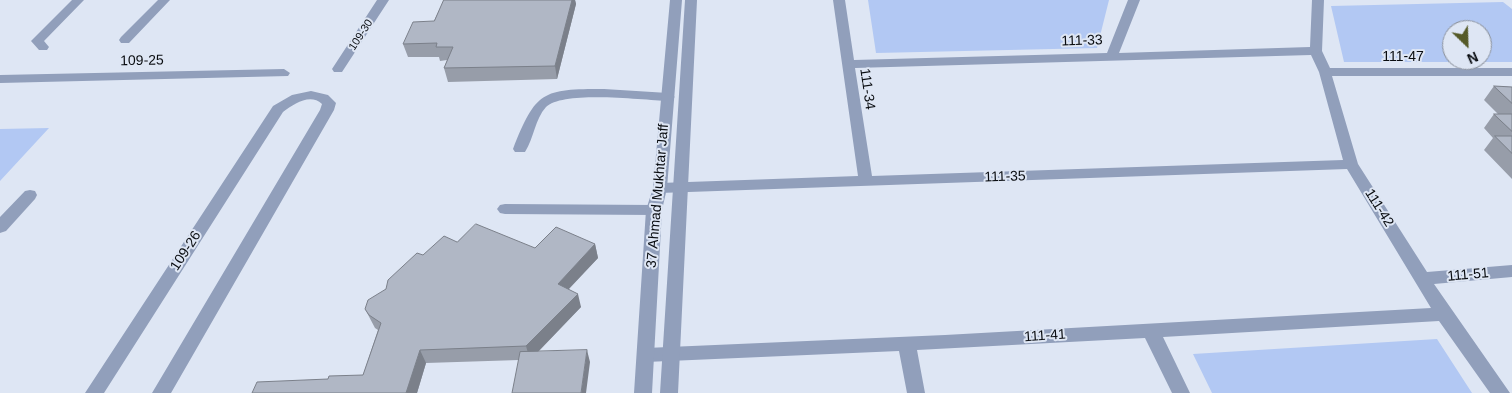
<!DOCTYPE html>
<html>
<head>
<meta charset="utf-8">
<style>
  body { margin:0 }
  #map { position:relative; width:1512px; height:393px; overflow:hidden; background:#dee6f4; font-family:Arial,sans-serif }
  canvas { display:block }
  .north { position:absolute; left:1442px; top:20px; width:50px; height:50px; box-sizing:border-box; background:#dee6f4; border:1px solid #898f99; border-radius:50%; rotate:156deg; font-size:14px; font-weight:700; line-height:20px; text-align:center; color:#090c10 }
  .north::after { content:''; display:block; margin:auto; width:18px; height:22px; background:#555a28; clip-path:polygon(50% 0,100% 100%,50% 72%,0 100%) }
</style>
</head>
<body>
<div id="map">
<canvas width="1512" height="393"></canvas>
<div class="north">N</div>
</div>
<script>
const ctx = document.querySelector('canvas').getContext('2d');
ctx.lineJoin = 'round';
function fillPath(path, color) { ctx.fillStyle = color; ctx.fill(path, 'evenodd'); }
function trace(path, color, width, dash) { ctx.strokeStyle = color; ctx.lineWidth = width; ctx.lineCap = dash ? 'butt' : 'round'; ctx.setLineDash(dash || []); ctx.stroke(path); }
function drawText(font, color, halo, rows, align = 'center') {
  ctx.font = font + ' Arial,sans-serif'; ctx.lineWidth = 4; ctx.setLineDash([]); ctx.textBaseline = 'middle'; ctx.strokeStyle = halo; ctx.fillStyle = color; for (const [text, x, y, turn = 0] of rows) {
    ctx.save(); ctx.translate(x, y); ctx.rotate((+turn || 0) * Math.PI / 180); ctx.textAlign = isNaN(turn) ? turn : align; if (halo) ctx.strokeText(text, 0, 0); ctx.fillText(text, 0, 0); ctx.restore();
  }
}
fillPath(new Path2D(`
  M 868,0 L 1109,0 L 1097,48 L 876,53 Z
  M 1503,2 L 1512,9 L 1512,62 L 1344,62 L 1331,6 ZM 1452,30 L 1482,30 L 1482,60 L 1452,60 Z
  M 49,128 L 0,181 L 0,129 Z
  M 1437,339 L 1472,393 L 1212,393 L 1193,354 Z`), '#b2c8f3');
fillPath(new Path2D(`
  M 72,0 L 84,0 L 44,41 L 49,47 L 47,50 L 39,50 L 31,41 Z
  M 158,0 L 170,0 L 129,43 L 121,43 L 119,40 L 121,37 Z
  M 30,190 L 35,191 L 37,195 L 35,199 L 6,231 L 0,233 L 0,217 L 25,191 Z
  M 505,204 L 654,205 L 659,206 L 662,210 L 659,214 L 654,215 L 505,214 L 500,213 L 497,209 L 500,205 Z`), '#919fbb');
fillPath(new Path2D(`
  M 377,0 L 389,0 L 342,72 L 334,72 L 332,69 Z
  M 833,0 L 845,0 L 854,60 L 1107,53 L 1128,0 L 1140,0 L 1119,53 L 1310,47 L 1312,0 L 1324,0 L 1322,51 L 1330,68 L 1512,68 L 1512,76 L 1332,76 L 1358,164 L 1427,272 L 1512,265 L 1512,277 L 1434,284 L 1510,393 L 1490,393 L 1439,321 L 1163,337 L 1190,393 L 1172,393 L 1145,338 L 917,350 L 925,393 L 907,393 L 899,351 L 646,362 L 640,360 L 637,355 L 640,350 L 646,348 L 945,335 L 1431,308 L 1347,169 L 660,193 L 655,192 L 653,188 L 655,184 L 660,183 L 858,176 ZM 1311,55 L 1319,72 L 1343,160 L 872,176 L 855,68 Z
  M 284,69 L 290,73 L 288,76 L 0,83 L 0,75 Z
  M 604,89 L 668,93 L 675,97 L 668,101 C 644,100 563,90 546,107 C 535,119 534,138 525,152 L 515,152 L 513,149 C 536,91 542,89 604,89 Z
  M 311,91 L 328,95 L 336,103 L 334,110 L 171,393 L 152,393 L 320,110 L 322,104 C 310,93 294,104 283,112 L 104,393 L 85,393 L 273,106 L 292,95 Z`), '#919fbb');
fillPath(new Path2D(`
  M 670,0 L 682,0 L 667,188 L 662,210 L 652,393 L 634,393 L 646,210 L 653,188 Z
  M 685,0 L 697,0 L 678,393 L 660,393 Z`), '#919fbb');
fillPath(new Path2D(`
  M 444,0 L 575,0 L 576,4 L 557,79 L 448,82 L 444,68 L 447,60 L 440,61 L 439,57 L 408,57 L 403,44 L 434,21 Z
  M 1494,86 L 1512,87 L 1512,179 L 1484,150 L 1493,138 L 1484,128 L 1494,114 L 1498,114 L 1484,100 Z
  M 457,242 L 535,248 L 595,244 L 598,258 L 569,289 L 581,307 L 538,352 L 590,362 L 519,360 L 426,363 L 417,393 L 252,393 L 328,379 L 363,375 L 378,330 L 375,328 L 365,309 L 386,289 L 423,255 Z`), '#979da9');
fillPath(new Path2D(`
  M 572,0 L 575,0 L 576,4 L 557,79 L 555,66 Z
  M 595,244 L 598,258 L 561,297 L 558,284 Z
  M 578,294 L 581,307 L 530,360 L 526,346 Z
  M 420,350 L 426,363 L 417,393 L 406,393 Z
  M 587,350 L 590,362 L 586,393 L 581,393 Z`), '#7b808a');
const building = new Path2D(`
  M 444,0 L 572,0 L 555,66 L 444,68 L 453,47 L 436,47 L 437,43 L 403,44 L 413,22 L 434,21 Z
  M 1494,86 L 1512,87 L 1512,103 Z
  M 1494,114 L 1512,114 L 1512,131 Z
  M 1495,136 L 1512,136 L 1512,153 Z
  M 476,224 L 535,248 L 556,227 L 595,244 L 558,284 L 578,294 L 526,346 L 420,350 L 406,393 L 252,393 L 257,382 L 328,379 L 329,376 L 363,375 L 381,323 L 369,315 L 365,309 L 368,300 L 386,289 L 388,280 L 417,253 L 423,255 L 444,236 L 457,242 Z
  M 587,350 L 581,393 L 512,393 L 520,352 Z`);
fillPath(building, '#b0b7c5');
trace(building, '#7b808a', 1);
drawText('11px', '#090c10', '#dee6f4', [
  ["109-30",361,35,-57]
]);
drawText('14px', '#090c10', '#dee6f4', [
  ["111-33",1082,41,-2],
  ["111-47",1403,57],
  ["109-25",142,61,-1],
  ["111-34",867,89,82],
  ["111-35",1005,177,-2],
  ["37 Ahmad Mukhtar Jaff",658,196,-85],
  ["111-42",1379,208,58],
  ["109-26",186,251,-57],
  ["111-51",1468,275,-5],
  ["111-41",1045,336,-4]
]);
</script>
</body>
</html>
